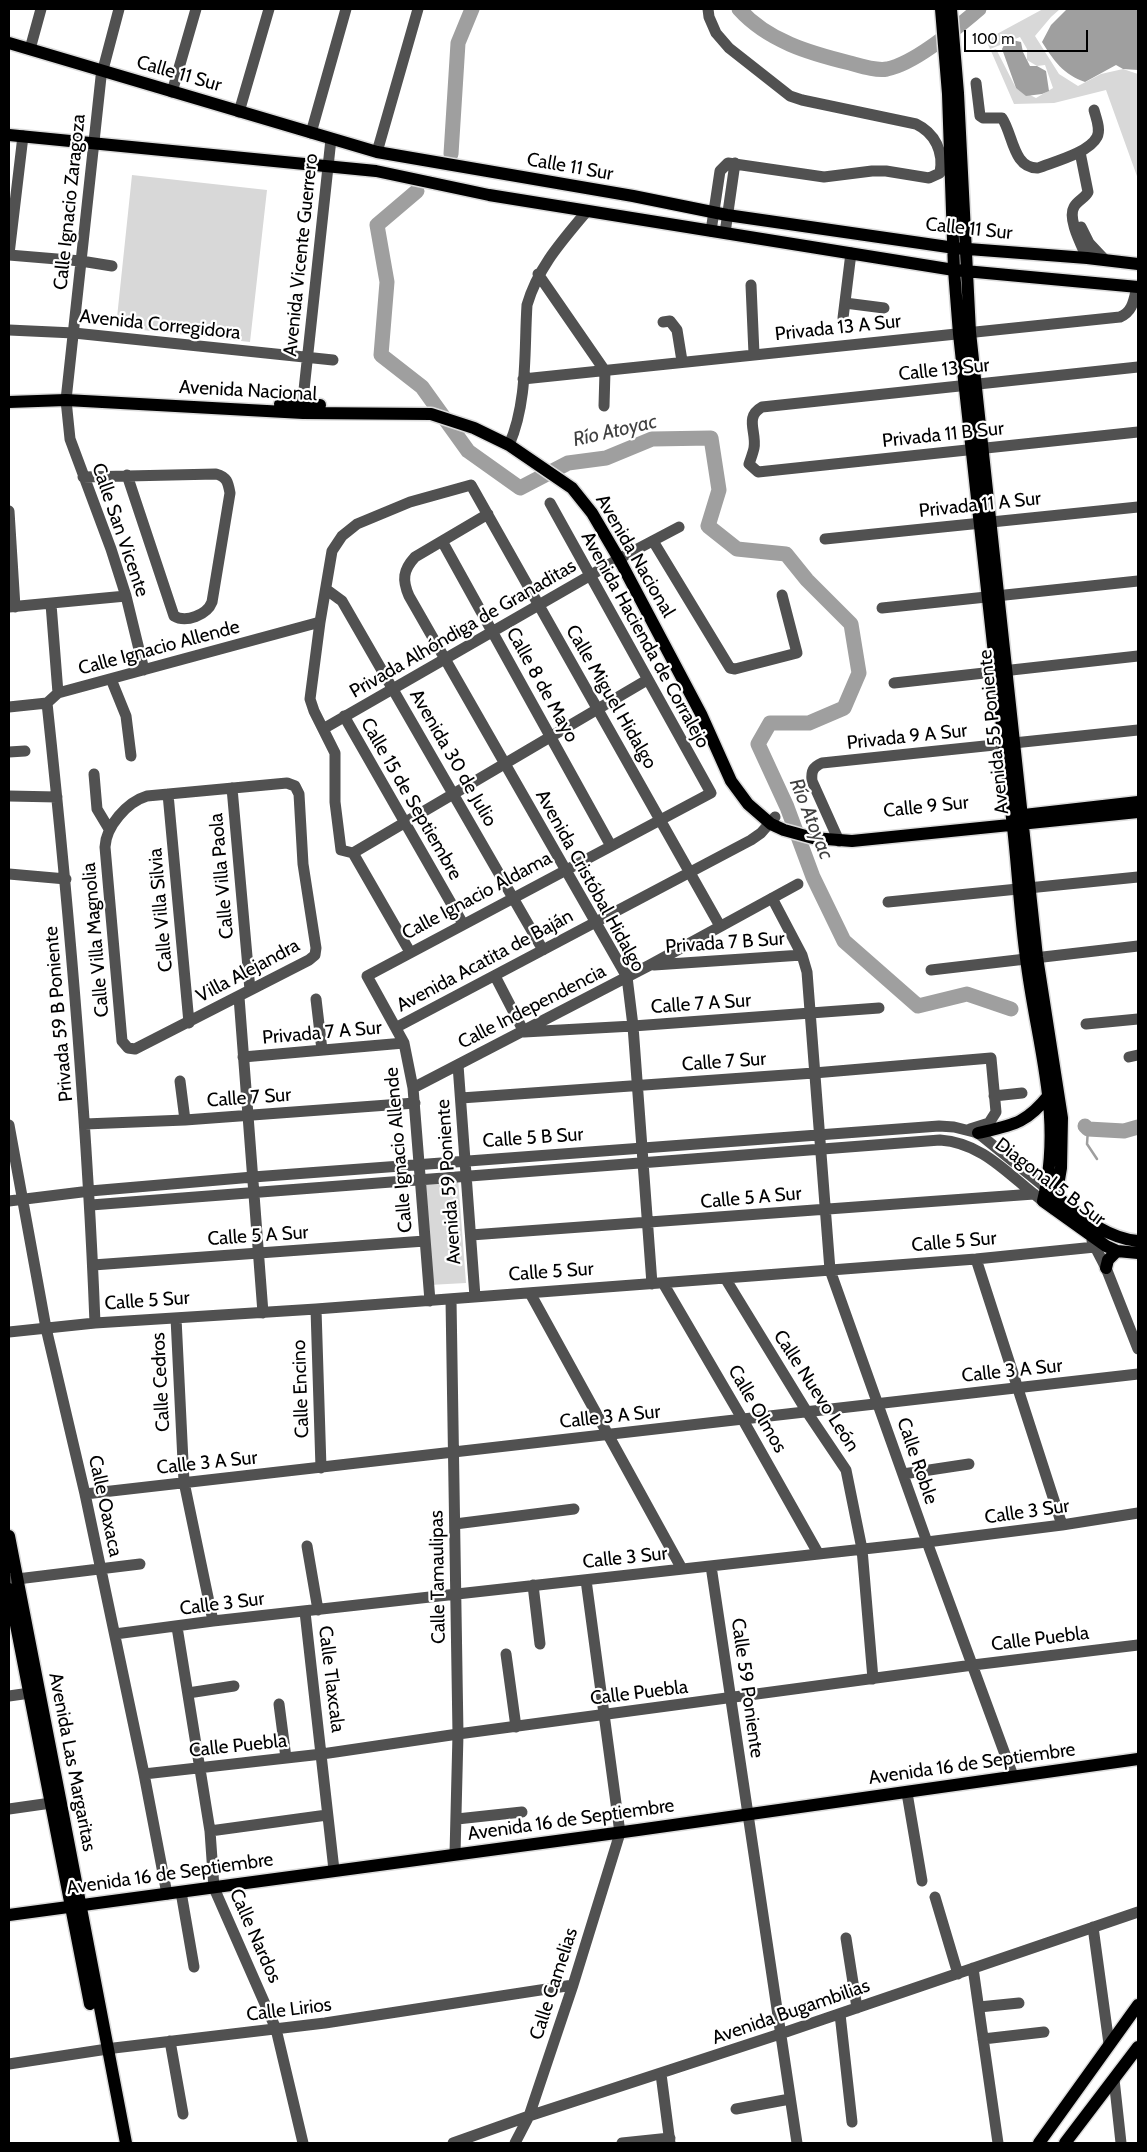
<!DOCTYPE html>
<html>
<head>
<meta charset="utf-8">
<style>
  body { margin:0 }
  #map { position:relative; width:1147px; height:2152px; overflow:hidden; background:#fff; font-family:Cabin,sans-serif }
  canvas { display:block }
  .frame { position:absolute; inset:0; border:10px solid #000; pointer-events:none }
  .scale { position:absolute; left:964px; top:30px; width:124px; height:22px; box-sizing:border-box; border:2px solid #000; border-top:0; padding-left:6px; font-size:15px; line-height:18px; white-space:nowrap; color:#000; -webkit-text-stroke:4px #fff; paint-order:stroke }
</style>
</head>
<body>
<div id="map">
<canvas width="1147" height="2152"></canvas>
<div class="frame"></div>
<div class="scale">100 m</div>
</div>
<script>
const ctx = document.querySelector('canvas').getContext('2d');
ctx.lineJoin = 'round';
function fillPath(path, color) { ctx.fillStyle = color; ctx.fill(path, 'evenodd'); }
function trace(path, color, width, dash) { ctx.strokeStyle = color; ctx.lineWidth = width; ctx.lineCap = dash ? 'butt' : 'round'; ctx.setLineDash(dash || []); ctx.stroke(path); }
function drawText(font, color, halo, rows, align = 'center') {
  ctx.font = font + ' Cabin,sans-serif'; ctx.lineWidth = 4.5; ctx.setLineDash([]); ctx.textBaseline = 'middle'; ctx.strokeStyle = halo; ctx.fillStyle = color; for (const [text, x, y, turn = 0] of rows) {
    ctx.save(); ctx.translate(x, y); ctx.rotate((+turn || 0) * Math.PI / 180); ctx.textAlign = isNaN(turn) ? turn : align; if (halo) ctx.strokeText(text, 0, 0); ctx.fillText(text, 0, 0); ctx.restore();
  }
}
fillPath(new Path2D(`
  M 1043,9 L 1060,9 L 1051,17 L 1035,36 L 1059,74 L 1078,86 L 1101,74 L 1123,69 L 1138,74 L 1138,179 L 1106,90 L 1054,103 L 1014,104 L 991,51 L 996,49 L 1016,88 L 1036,98 L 1053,88 L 1045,65 L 1037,66 L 1027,60 L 1027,49 L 1020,37 L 990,49 L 987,42 L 995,35 Z
  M 132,175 L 267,190 L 250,342 L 116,327 Z
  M 458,1178 L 466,1283 L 429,1285 L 422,1180 Z`), '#d8d8d8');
fillPath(new Path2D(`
  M 1067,9 L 1138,9 L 1138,70 L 1123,69 L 1116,65 L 1085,82 C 1064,75 1053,60 1042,42 L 1051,25 Z
  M 1012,40 L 1021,42 L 1023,52 L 1030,66 L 1037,66 L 1046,71 L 1049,91 L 1042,94 L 1026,96 L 1016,88 L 1002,49 L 1005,43 Z`), '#9f9f9f');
trace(new Path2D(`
  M 1088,1129 L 1087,1144 L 1097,1159`), '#9f9f9f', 2.5);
trace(new Path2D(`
  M 739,9 C 768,41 809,53 850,63 C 861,66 876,71 887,69 C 916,63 956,28 979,9
  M 451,154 L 458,43 L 472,9
  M 417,191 L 377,225 L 387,282 L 381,355 L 422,387 L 468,451 L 520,488 L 568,463 L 606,458 L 652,439 L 711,438 L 719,490 L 708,526 L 737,549 L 786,554 L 807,580 L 851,624 L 859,673 L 844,708 L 809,723 L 770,723 L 758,744 L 787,807 L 813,877 L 844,941 L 918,1006 L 967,994 L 1011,1009
  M 1085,1126 L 1088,1129 L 1124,1131 L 1138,1127`), '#9f9f9f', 15);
const major = new Path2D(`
  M 941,9 L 948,94 L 954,270 L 959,334 C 977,498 995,663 1013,827 C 1018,871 1020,915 1026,958 C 1036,1043 1064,1115 1043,1201 L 1106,1246 L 1117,1251 L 1138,1253
  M 951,9 L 958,93 L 970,332 L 1037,957 L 1062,1118 L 1061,1168 L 1054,1209
  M 9,43 L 377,152 L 633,196 L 727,215 L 955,248 L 1087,258 L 1138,264
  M 9,135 L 376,171 L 489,195 L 954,270 L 1138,287
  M 9,402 L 66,400 L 303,413 L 431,414 L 474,428 L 509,445 L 572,488 L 592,513 L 619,559 L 701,714 L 731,781 L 748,804 L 771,824 L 784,830 L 813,838 L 852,841 L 1138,812
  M 280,404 L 320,405
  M 1024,815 L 1138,802
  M 978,1133 C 1013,1125 1026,1124 1049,1095
  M 1052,1193 C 1078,1213 1104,1238 1138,1241
  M 1106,1268 L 1108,1260 L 1117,1251
  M 9,1536 C 49,1738 87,1941 126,2143
  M 9,1589 L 90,2004
  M 9,1915 L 638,1830 L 1138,1759
  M 1039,2143 L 1138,2005
  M 1065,2143 L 1138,2047`);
trace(major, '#dbdbdb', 15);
trace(new Path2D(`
  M 119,9 L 101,77 L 66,400 L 70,439 L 111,549 L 126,596 L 144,670
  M 708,9 L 709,17 L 716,33 L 729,48 L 790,96 L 802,100 L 916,124 C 935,133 944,152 940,173 L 929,178 L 886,171 L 872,171 L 824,177 L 728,163 L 720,171 L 711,231
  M 30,49 L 41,9
  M 976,83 L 980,116 L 983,118 L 1002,118 C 1013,134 1013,169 1038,168 C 1053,162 1089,153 1097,137 C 1101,129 1096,118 1094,110
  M 172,92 L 196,9
  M 239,112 L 269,9
  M 311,133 L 346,9
  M 377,152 L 418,9
  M 1080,152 L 1088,192 C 1085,198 1077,201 1074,207 C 1067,219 1082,246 1087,258
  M 1081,227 L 1089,243 L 1105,260
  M 725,233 L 735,163
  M 9,254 L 23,136
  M 9,255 L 81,261 L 112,266
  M 538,274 L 605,371 L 604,406
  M 751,285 L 754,354
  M 845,303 L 884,308
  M 843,318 L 851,253
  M 663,322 L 670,321 L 677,330 L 682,361
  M 9,330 L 74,333 L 333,360
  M 1138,367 L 762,407 C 744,417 757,432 754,448 C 753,453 751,458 749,464 L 758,472 L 1138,432
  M 523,379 L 1120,317 C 1133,312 1134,299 1137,287
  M 303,412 L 303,399 L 331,139
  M 509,445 C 528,402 524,351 527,305 C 538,267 562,241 587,211
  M 83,477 L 216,474 C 227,477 228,482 230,493 L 212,602 C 207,615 186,623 174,616 L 127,475
  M 9,511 L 15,607
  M 488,514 L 415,557 C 403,570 402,580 409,596 L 627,977 L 633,1026 L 652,1284
  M 825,539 L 1138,507
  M 442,541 L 611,846
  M 653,541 L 730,668 L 735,669 L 797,653 L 782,595
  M 327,590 L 342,601 L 543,950
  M 51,604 L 58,693
  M 9,607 L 126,596
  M 882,608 L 1138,581
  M 111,679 L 126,716 L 131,756
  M 894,683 L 1138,656
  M 47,703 C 69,909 87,1116 95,1323
  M 9,707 L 47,703 L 58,693 L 320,622
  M 344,716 L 463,924
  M 323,729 L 624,556 L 679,527
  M 9,752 L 25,751
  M 94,774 L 97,809 L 109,829
  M 287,783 L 295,786 L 299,794 L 303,864 L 316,948 L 315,955 L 309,960 L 135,1049 L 128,1048 L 122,1041 L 105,847 C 106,826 127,802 147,796 Z
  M 232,788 L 250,990
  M 168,794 L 189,1023
  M 9,796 L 57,797
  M 839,841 L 812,781 C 811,771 813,767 822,763 L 1138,730
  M 353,853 L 341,850 L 335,802 L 335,753 L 314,711 L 310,699 L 320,622 L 332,551 L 342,536 L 357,524 L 410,502 L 471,485 L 720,926
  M 353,853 L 647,680
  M 353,853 L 410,952
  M 9,874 L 66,879
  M 772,898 L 802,955 L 807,972 L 830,1270 L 927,1542 L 1013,1776
  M 888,902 L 1138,877
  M 654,965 L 802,955
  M 931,970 L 1138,946
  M 495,976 L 524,1032 L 633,1026 L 879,1008
  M 239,997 L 263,1313
  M 316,999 L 322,1050
  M 1086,1024 L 1138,1019
  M 397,1027 L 751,840 L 761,833 L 775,817
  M 243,1057 L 404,1043
  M 1129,1057 L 1138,1055
  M 458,1065 L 475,1297
  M 180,1081 L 185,1120
  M 413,1088 L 650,965 L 798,884
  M 994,1096 L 1022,1093
  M 461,1098 L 814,1073 L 991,1058 L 996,1112 L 989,1123 L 970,1129
  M 85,1124 L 185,1120 L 415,1103
  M 9,1125 L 46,1328 L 85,1494 L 144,1774 L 167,1894
  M 9,1201 L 90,1191 L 253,1177 L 939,1126 L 954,1127 L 978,1133 L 1046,1188
  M 91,1205 L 940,1140 C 984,1143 1009,1176 1043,1201
  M 471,1235 L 1034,1194
  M 1092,1241 L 1106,1268 L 1138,1349
  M 976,1259 L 1062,1525
  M 93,1265 L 425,1241
  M 725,1278 L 807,1412 L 846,1470 L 862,1549 L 873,1679
  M 663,1283 L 743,1420 L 818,1553
  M 530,1293 L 682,1569
  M 451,1299 L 458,1734 L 455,1854
  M 430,1301 L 413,1088 L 404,1043 L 367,976 L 711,793 L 550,503
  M 316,1309 L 321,1468
  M 176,1318 L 184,1482 L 213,1621
  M 9,1332 L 95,1323 L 316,1309 L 976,1259 L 1095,1247
  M 903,1474 L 969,1464
  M 85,1494 L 1138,1374
  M 455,1524 L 574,1509
  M 307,1546 L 318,1610
  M 711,1566 L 797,2143
  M 9,1580 L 140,1564
  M 533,1585 L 540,1644
  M 305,1612 L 334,1870
  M 177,1627 L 210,1831 L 214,1888 L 276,2029 L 303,2143
  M 115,1634 L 213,1621 L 927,1542 L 1062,1525 L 1138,1513
  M 506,1654 L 516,1727
  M 188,1693 L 234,1686
  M 9,1696 L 37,1692
  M 279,1704 L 286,1758
  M 144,1774 L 322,1754 L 458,1734 L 973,1665 L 1138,1645
  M 907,1793 L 922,1881
  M 9,1809 L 58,1802
  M 457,1819 L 522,1812
  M 210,1831 L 327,1815
  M 181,1892 L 194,1967
  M 935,1897 L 958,1974
  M 1093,1927 L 1109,2044
  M 846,1938 L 857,2008
  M 973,1968 L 998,2143
  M 979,2007 L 1019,2003
  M 840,2014 L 852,2122
  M 983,2039 L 1044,2032
  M 170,2041 L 183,2114
  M 9,2064 L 114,2048 L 325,2023 L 573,1985
  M 661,2074 L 670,2143
  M 1114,2079 L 1121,2143
  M 736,2109 L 790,2099
  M 453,2143 L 529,2116 L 780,2034 L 1138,1912
  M 515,2143 L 529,2116 L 573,1985 L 620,1833 L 586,1580
  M 622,2143 L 670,2138`), '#515151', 11);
trace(major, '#000', 12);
drawText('19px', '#000', '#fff', [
  ["Calle 11 Sur",179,74,16],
  ["Calle 11 Sur",570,167,10],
  ["Calle Ignacio Zaragoza",70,202,-84],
  ["Calle 11 Sur",969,229,6],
  ["Avenida Vicente Guerrero",301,255,-84],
  ["Avenida Corregidora",160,325,6],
  ["Privada 13 A Sur",838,328,-6],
  ["Calle 13 Sur",944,370,-6],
  ["Avenida Nacional",248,391,3],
  ["Privada 11 B Sur",943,435,-6],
  ["Privada 11 A Sur",980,505,-6],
  ["Calle San Vicente",120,530,71],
  ["Avenida Nacional",635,556,60],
  ["Privada Alhóndiga de Granaditas",463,629,-30],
  ["Avenida Hacienda de Corralejo",645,640,61],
  ["Calle Ignacio Allende",159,648,-15],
  ["Calle 8 de Mayo",542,685,61],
  ["Calle Miguel Hidalgo",611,697,60],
  ["Avenida 55 Poniente",994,732,-96],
  ["Privada 9 A Sur",907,737,-6],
  ["Avenida 30 de Julio",453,758,60],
  ["Calle 15 de Septiembre",411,799,60],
  ["Calle 9 Sur",926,807,-6],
  ["Calle Villa Paola",222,876,-95],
  ["Avenida Cristóbal Hidalgo",590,881,61],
  ["Calle Ignacio Aldama",477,896,-28],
  ["Calle Villa Silvia",161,910,-95],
  ["Calle Villa Magnolia",96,940,-95],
  ["Privada 7 B Sur",725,943,-4],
  ["Avenida Acatita de Baján",485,961,-28],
  ["Villa Alejandra",248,971,-28],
  ["Calle 7 A Sur",701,1004,-4],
  ["Calle Independencia",532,1007,-27],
  ["Privada 59 B Poniente",59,1014,-95],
  ["Privada 7 A Sur",322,1033,-5],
  ["Calle 7 Sur",724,1062,-4],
  ["Calle 7 Sur",249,1098,-4],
  ["Calle 5 B Sur",533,1138,-4],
  ["Calle Ignacio Allende",399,1150,-95],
  ["Avenida 59 Poniente",449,1182,-94],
  ["Diagonal 5 B Sur",1050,1182,37],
  ["Calle 5 A Sur",751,1198,-5],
  ["Calle 5 A Sur",258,1236,-4],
  ["Calle 5 Sur",954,1242,-5],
  ["Calle 5 Sur",551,1272,-4],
  ["Calle 5 Sur",147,1301,-4],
  ["Calle 3 A Sur",1012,1371,-6],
  ["Calle Cedros",161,1382,-93],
  ["Calle Encino",301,1389,-92],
  ["Calle Nuevo León",816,1391,57],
  ["Calle Olmos",757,1409,60],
  ["Calle 3 A Sur",610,1417,-6],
  ["Calle Roble",917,1461,71],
  ["Calle 3 A Sur",207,1463,-6],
  ["Calle Oaxaca",105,1506,78],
  ["Calle 3 Sur",1027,1512,-8],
  ["Calle 3 Sur",625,1558,-6],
  ["Calle Tamaulipas",438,1577,-91],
  ["Calle 3 Sur",222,1604,-7],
  ["Calle Puebla",1040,1639,-7],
  ["Calle Tlaxcala",331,1679,83],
  ["Calle 59 Poniente",747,1688,82],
  ["Calle Puebla",639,1693,-7],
  ["Calle Puebla",238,1746,-6],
  ["Avenida Las Margaritas",72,1762,79],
  ["Avenida 16 de Septiembre",972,1764,-8],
  ["Avenida 16 de Septiembre",571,1820,-8],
  ["Avenida 16 de Septiembre",170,1874,-8],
  ["Calle Nardos",255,1936,66],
  ["Calle Camelias",554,1984,-72],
  ["Calle Lirios",289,2010,-7],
  ["Avenida Bugambilias",791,2012,-19]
]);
drawText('italic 20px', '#404040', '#fff', [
  ["Río Atoyac",615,431,-13],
  ["Río Atoyac",811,819,68]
]);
</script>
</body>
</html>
